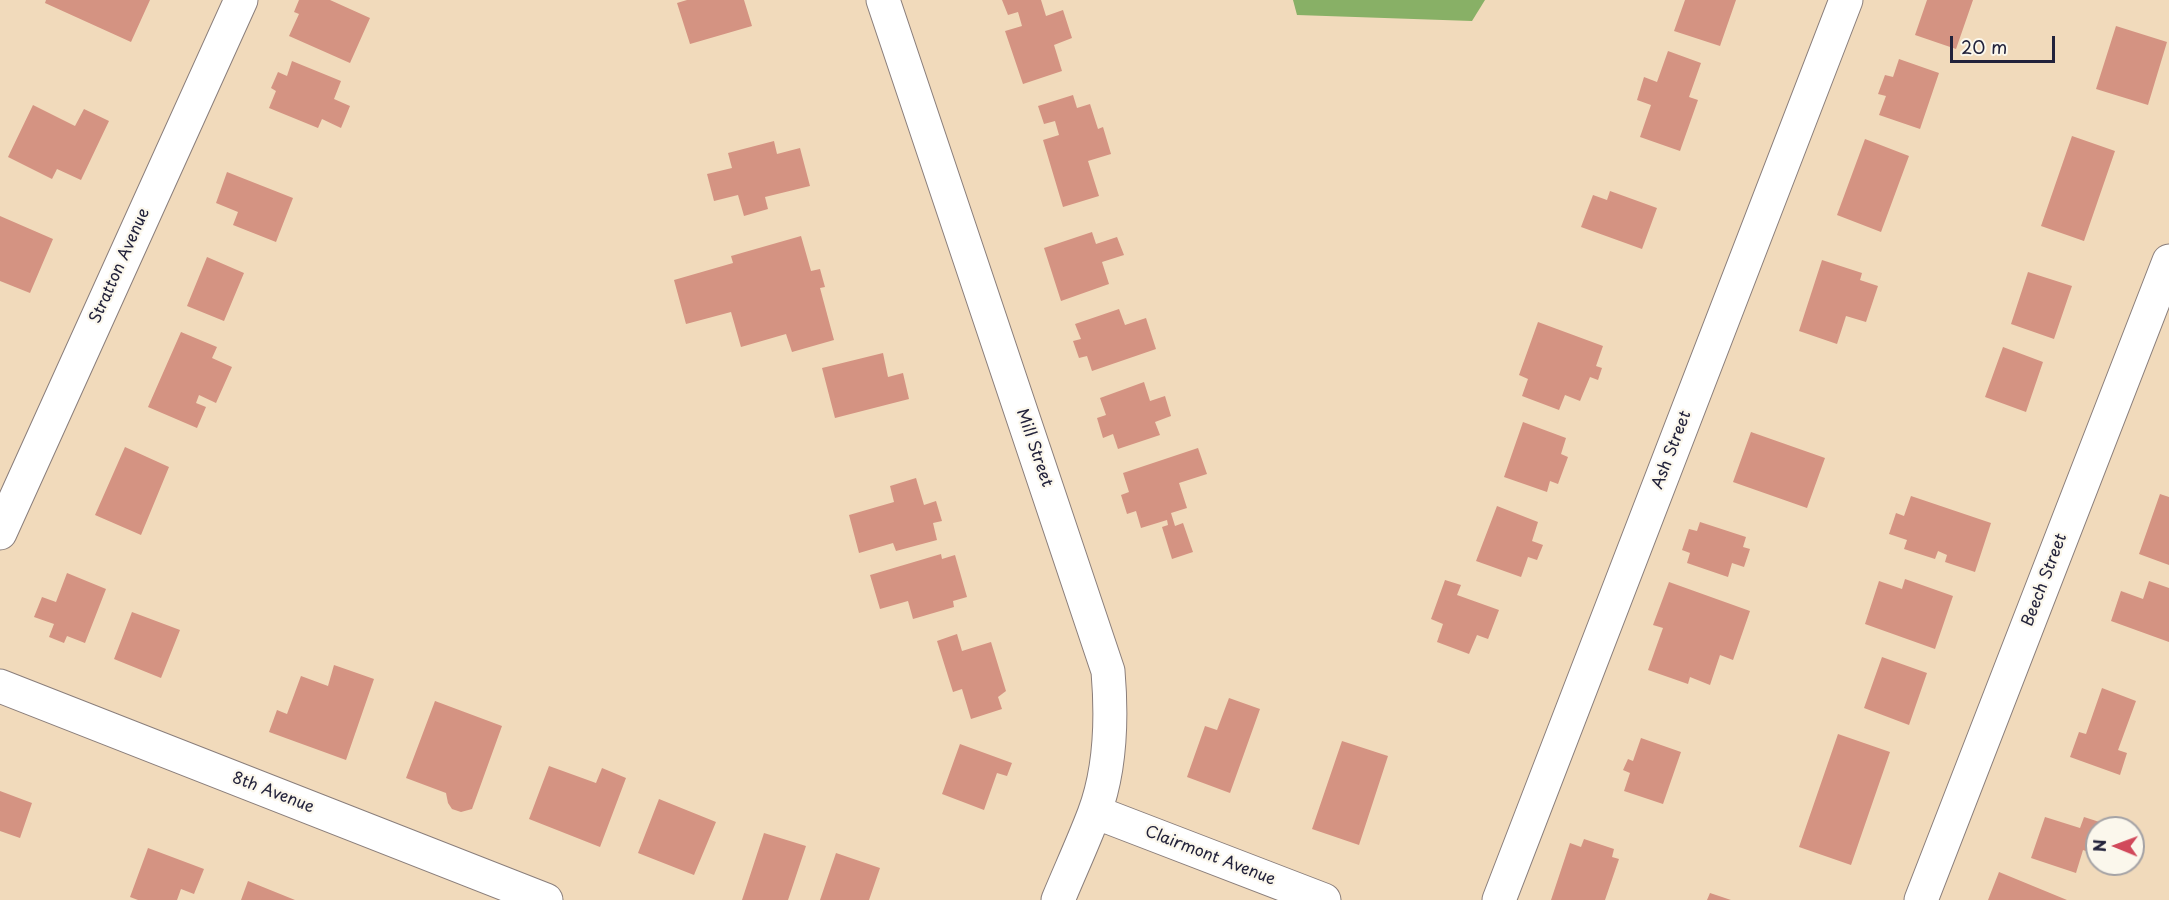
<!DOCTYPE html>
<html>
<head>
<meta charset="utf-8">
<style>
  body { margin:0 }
  #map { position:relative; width:2169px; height:900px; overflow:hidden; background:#f1dabb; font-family:"Playpen Sans",sans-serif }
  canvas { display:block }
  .north { position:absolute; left:2085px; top:816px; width:60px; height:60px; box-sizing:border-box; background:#fbf7ec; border:2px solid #a4a2a5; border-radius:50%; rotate:271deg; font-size:16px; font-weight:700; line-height:24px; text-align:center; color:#22223b }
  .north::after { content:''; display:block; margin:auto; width:21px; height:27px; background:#d1495b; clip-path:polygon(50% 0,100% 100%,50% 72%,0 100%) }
  .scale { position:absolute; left:1950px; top:36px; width:105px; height:27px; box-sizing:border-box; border:3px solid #22223b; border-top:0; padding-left:8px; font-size:18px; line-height:21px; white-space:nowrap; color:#22223b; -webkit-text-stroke:4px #fbf7ec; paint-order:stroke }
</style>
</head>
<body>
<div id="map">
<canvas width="2169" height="900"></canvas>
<div class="north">N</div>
<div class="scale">20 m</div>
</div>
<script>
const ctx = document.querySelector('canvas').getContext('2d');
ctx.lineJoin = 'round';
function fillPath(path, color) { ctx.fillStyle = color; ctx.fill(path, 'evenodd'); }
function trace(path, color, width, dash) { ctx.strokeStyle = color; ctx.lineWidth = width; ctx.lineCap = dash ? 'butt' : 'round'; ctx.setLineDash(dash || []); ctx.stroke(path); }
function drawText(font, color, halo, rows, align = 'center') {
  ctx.font = font + ' "Playpen Sans",sans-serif'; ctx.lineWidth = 4.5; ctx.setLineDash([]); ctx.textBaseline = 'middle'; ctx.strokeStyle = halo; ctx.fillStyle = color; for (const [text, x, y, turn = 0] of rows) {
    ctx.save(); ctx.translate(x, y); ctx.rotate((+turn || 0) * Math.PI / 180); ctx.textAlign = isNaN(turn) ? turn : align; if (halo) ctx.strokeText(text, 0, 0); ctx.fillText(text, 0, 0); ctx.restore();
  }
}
fillPath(new Path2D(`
  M 1293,0 L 1485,0 L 1472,21 L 1297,15 Z`), '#88b066');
fillPath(new Path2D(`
  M 46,0 L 150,0 L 131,42 L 45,3 Z
  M 299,0 L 330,0 L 370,18 L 350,63 L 289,36 L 299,14 L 294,12 Z
  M 687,0 L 744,0 L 752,26 L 690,44 L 677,3 Z
  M 1002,0 L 1041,0 L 1046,16 L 1063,10 L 1072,38 L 1054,45 L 1062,71 L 1023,84 L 1005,31 L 1022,26 L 1018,12 L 1008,15 Z
  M 1685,0 L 1736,0 L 1720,46 L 1674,31 Z
  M 1927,0 L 1973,0 L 1956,49 L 1915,35 Z
  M 2116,26 L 2167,42 L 2148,105 L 2096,89 Z
  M 1668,51 L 1701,63 L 1689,97 L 1698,100 L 1680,151 L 1640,137 L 1651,105 L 1637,100 L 1644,77 L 1657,82 Z
  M 1899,59 L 1939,73 L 1920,129 L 1879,115 L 1886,96 L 1878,94 L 1885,75 L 1893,77 Z
  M 292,61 L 341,81 L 334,99 L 350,106 L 341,128 L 322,119 L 318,128 L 269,108 L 276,91 L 271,88 L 278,72 L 287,76 Z
  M 1073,95 L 1077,108 L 1090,104 L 1098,129 L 1103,127 L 1111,154 L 1088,161 L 1099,196 L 1063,207 L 1043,140 L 1059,135 L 1055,121 L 1044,124 L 1038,106 Z
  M 33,105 L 75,126 L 84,109 L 109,121 L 81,180 L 57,169 L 52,179 L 8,157 Z
  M 2072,136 L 2115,151 L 2084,241 L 2041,226 Z
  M 1865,139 L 1909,156 L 1881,232 L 1837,215 Z
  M 774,141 L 777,154 L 800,148 L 810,186 L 765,197 L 768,209 L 744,216 L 738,195 L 714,201 L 707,174 L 732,168 L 728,153 Z
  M 227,172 L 293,198 L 276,242 L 233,225 L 238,212 L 216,203 Z
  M 1610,191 L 1657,208 L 1642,249 L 1581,227 L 1593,195 L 1607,200 Z
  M 0,216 L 53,239 L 30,293 L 0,281 Z
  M 1092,232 L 1096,244 L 1117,237 L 1124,255 L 1102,262 L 1109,284 L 1061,301 L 1044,248 Z
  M 801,236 L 811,271 L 820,269 L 825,287 L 820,288 L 834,340 L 792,352 L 786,334 L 741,347 L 731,312 L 686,324 L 674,280 L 733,263 L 731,256 Z
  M 207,257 L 244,273 L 224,321 L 187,306 Z
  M 1822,260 L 1862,273 L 1860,280 L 1878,286 L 1866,322 L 1846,316 L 1837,344 L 1799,331 Z
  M 2028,272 L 2072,286 L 2054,339 L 2011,324 Z
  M 1119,309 L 1125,325 L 1146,318 L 1156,349 L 1092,371 L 1087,356 L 1079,358 L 1073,341 L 1081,339 L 1075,324 Z
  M 1538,322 L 1603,346 L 1596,366 L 1602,368 L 1598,380 L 1590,377 L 1580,401 L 1565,395 L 1559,410 L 1522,396 L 1528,379 L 1519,375 Z
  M 181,332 L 217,347 L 212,358 L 232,367 L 216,403 L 199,395 L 196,403 L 206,407 L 197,428 L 148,407 Z
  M 2003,347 L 2043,362 L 2026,412 L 1985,397 Z
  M 883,353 L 888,377 L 903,373 L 909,399 L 835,418 L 822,368 Z
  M 1144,382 L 1150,401 L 1165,396 L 1171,416 L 1155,422 L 1160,435 L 1118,449 L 1113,434 L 1103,438 L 1097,418 L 1106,415 L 1100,398 Z
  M 1523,422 L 1566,438 L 1561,454 L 1568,457 L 1558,484 L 1550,481 L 1547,492 L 1504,477 Z
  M 1751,432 L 1825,458 L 1807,508 L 1733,482 Z
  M 125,447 L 169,467 L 141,535 L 95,515 Z
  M 1198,448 L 1207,474 L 1179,483 L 1187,508 L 1171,513 L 1175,526 L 1183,523 L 1193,552 L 1172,559 L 1162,527 L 1168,525 L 1167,520 L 1141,528 L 1136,511 L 1127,514 L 1121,495 L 1129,492 L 1123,473 Z
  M 916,478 L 924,505 L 936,501 L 942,521 L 933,523 L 937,540 L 896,551 L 893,543 L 859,553 L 849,515 L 894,502 L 890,486 Z
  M 2160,494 L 2169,497 L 2169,565 L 2139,554 Z
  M 1911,496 L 1991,523 L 1975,572 L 1945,562 L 1947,555 L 1938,551 L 1935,559 L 1904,549 L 1907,540 L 1889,534 L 1896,513 L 1904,516 Z
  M 1497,506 L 1538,522 L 1532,541 L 1543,545 L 1537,560 L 1528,557 L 1521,577 L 1476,561 Z
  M 1700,522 L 1746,537 L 1743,547 L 1750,549 L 1744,567 L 1732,563 L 1728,577 L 1687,563 L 1690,553 L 1682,550 L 1689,529 L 1697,531 Z
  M 941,554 L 942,559 L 955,555 L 967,597 L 953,601 L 954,607 L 913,619 L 908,601 L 880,609 L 870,575 Z
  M 67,573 L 106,589 L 85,643 L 67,636 L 64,643 L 49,637 L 54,624 L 34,617 L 42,597 L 56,602 Z
  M 1905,579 L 1953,596 L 1935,649 L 1865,624 L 1879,581 L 1902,589 Z
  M 1445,580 L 1461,585 L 1457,595 L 1499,610 L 1488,639 L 1477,635 L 1469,654 L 1437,642 L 1443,624 L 1431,619 Z
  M 2149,581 L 2169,588 L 2169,642 L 2111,621 L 2121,591 L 2143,599 Z
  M 1669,582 L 1750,611 L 1733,660 L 1720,655 L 1710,685 L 1690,677 L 1688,684 L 1648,670 L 1663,628 L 1653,625 Z
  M 132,612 L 180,630 L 161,678 L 114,659 Z
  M 957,634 L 962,651 L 991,642 L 1006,691 L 998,697 L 1002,709 L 971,719 L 962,689 L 953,692 L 937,641 Z
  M 1882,657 L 1927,673 L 1909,725 L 1864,708 Z
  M 334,665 L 374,679 L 346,760 L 269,732 L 277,710 L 287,714 L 301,676 L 328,686 Z
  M 2102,688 L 2136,701 L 2118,750 L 2127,753 L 2120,775 L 2070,757 L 2079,732 L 2086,734 Z
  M 1229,698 L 1260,709 L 1230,793 L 1187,777 L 1205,726 L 1217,730 Z
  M 435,701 L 502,726 L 472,809 L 461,812 L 452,809 L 448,803 L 446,793 L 406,778 Z
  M 1838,734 L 1890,752 L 1851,865 L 1799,847 Z
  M 1641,738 L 1681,752 L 1663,804 L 1624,791 L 1630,773 L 1623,770 L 1628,759 L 1633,761 Z
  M 1342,741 L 1388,756 L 1359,845 L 1312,829 Z
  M 960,744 L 1012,763 L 1007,776 L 997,773 L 984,810 L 942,794 Z
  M 549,766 L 596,783 L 602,768 L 626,778 L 600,847 L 529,819 Z
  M 0,791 L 32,803 L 20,838 L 0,831 Z
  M 659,799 L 716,822 L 694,875 L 638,853 Z
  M 2045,817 L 2080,828 L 2084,817 L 2118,828 L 2097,828 L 2097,855 L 2083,850 L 2076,873 L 2031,858 Z
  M 764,833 L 806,846 L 788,900 L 742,900 Z
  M 1584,839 L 1614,849 L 1612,857 L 1619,859 L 1605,900 L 1551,900 L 1570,843 L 1581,847 Z
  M 148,848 L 204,869 L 194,894 L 181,889 L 177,900 L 138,900 L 130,897 Z
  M 836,853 L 880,868 L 869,900 L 820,900 Z
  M 1999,872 L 2067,900 L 1988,900 Z
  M 248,881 L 295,900 L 241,900 Z
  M 1710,893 L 1731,900 L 1707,900 Z`), '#d49382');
const minor = new Path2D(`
  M 883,0 L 1108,671 C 1112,718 1111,769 1094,814 C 1083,843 1070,871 1058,900
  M 0,533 L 241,0
  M 0,686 L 546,900
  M 1095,812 L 1324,900
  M 1499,900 L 1846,0
  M 1921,900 L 2169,261`);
trace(minor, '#8a7e7b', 35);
trace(minor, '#fff', 33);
drawText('16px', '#22223b', '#fbf7ec', [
  ["Stratton Avenue",120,266,-66],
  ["Mill Street",1034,448,71],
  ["Ash Street",1672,450,-69],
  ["Beech Street",2045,580,-69],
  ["8th Avenue",273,793,21],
  ["Clairmont Avenue",1210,856,21]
]);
</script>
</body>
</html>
